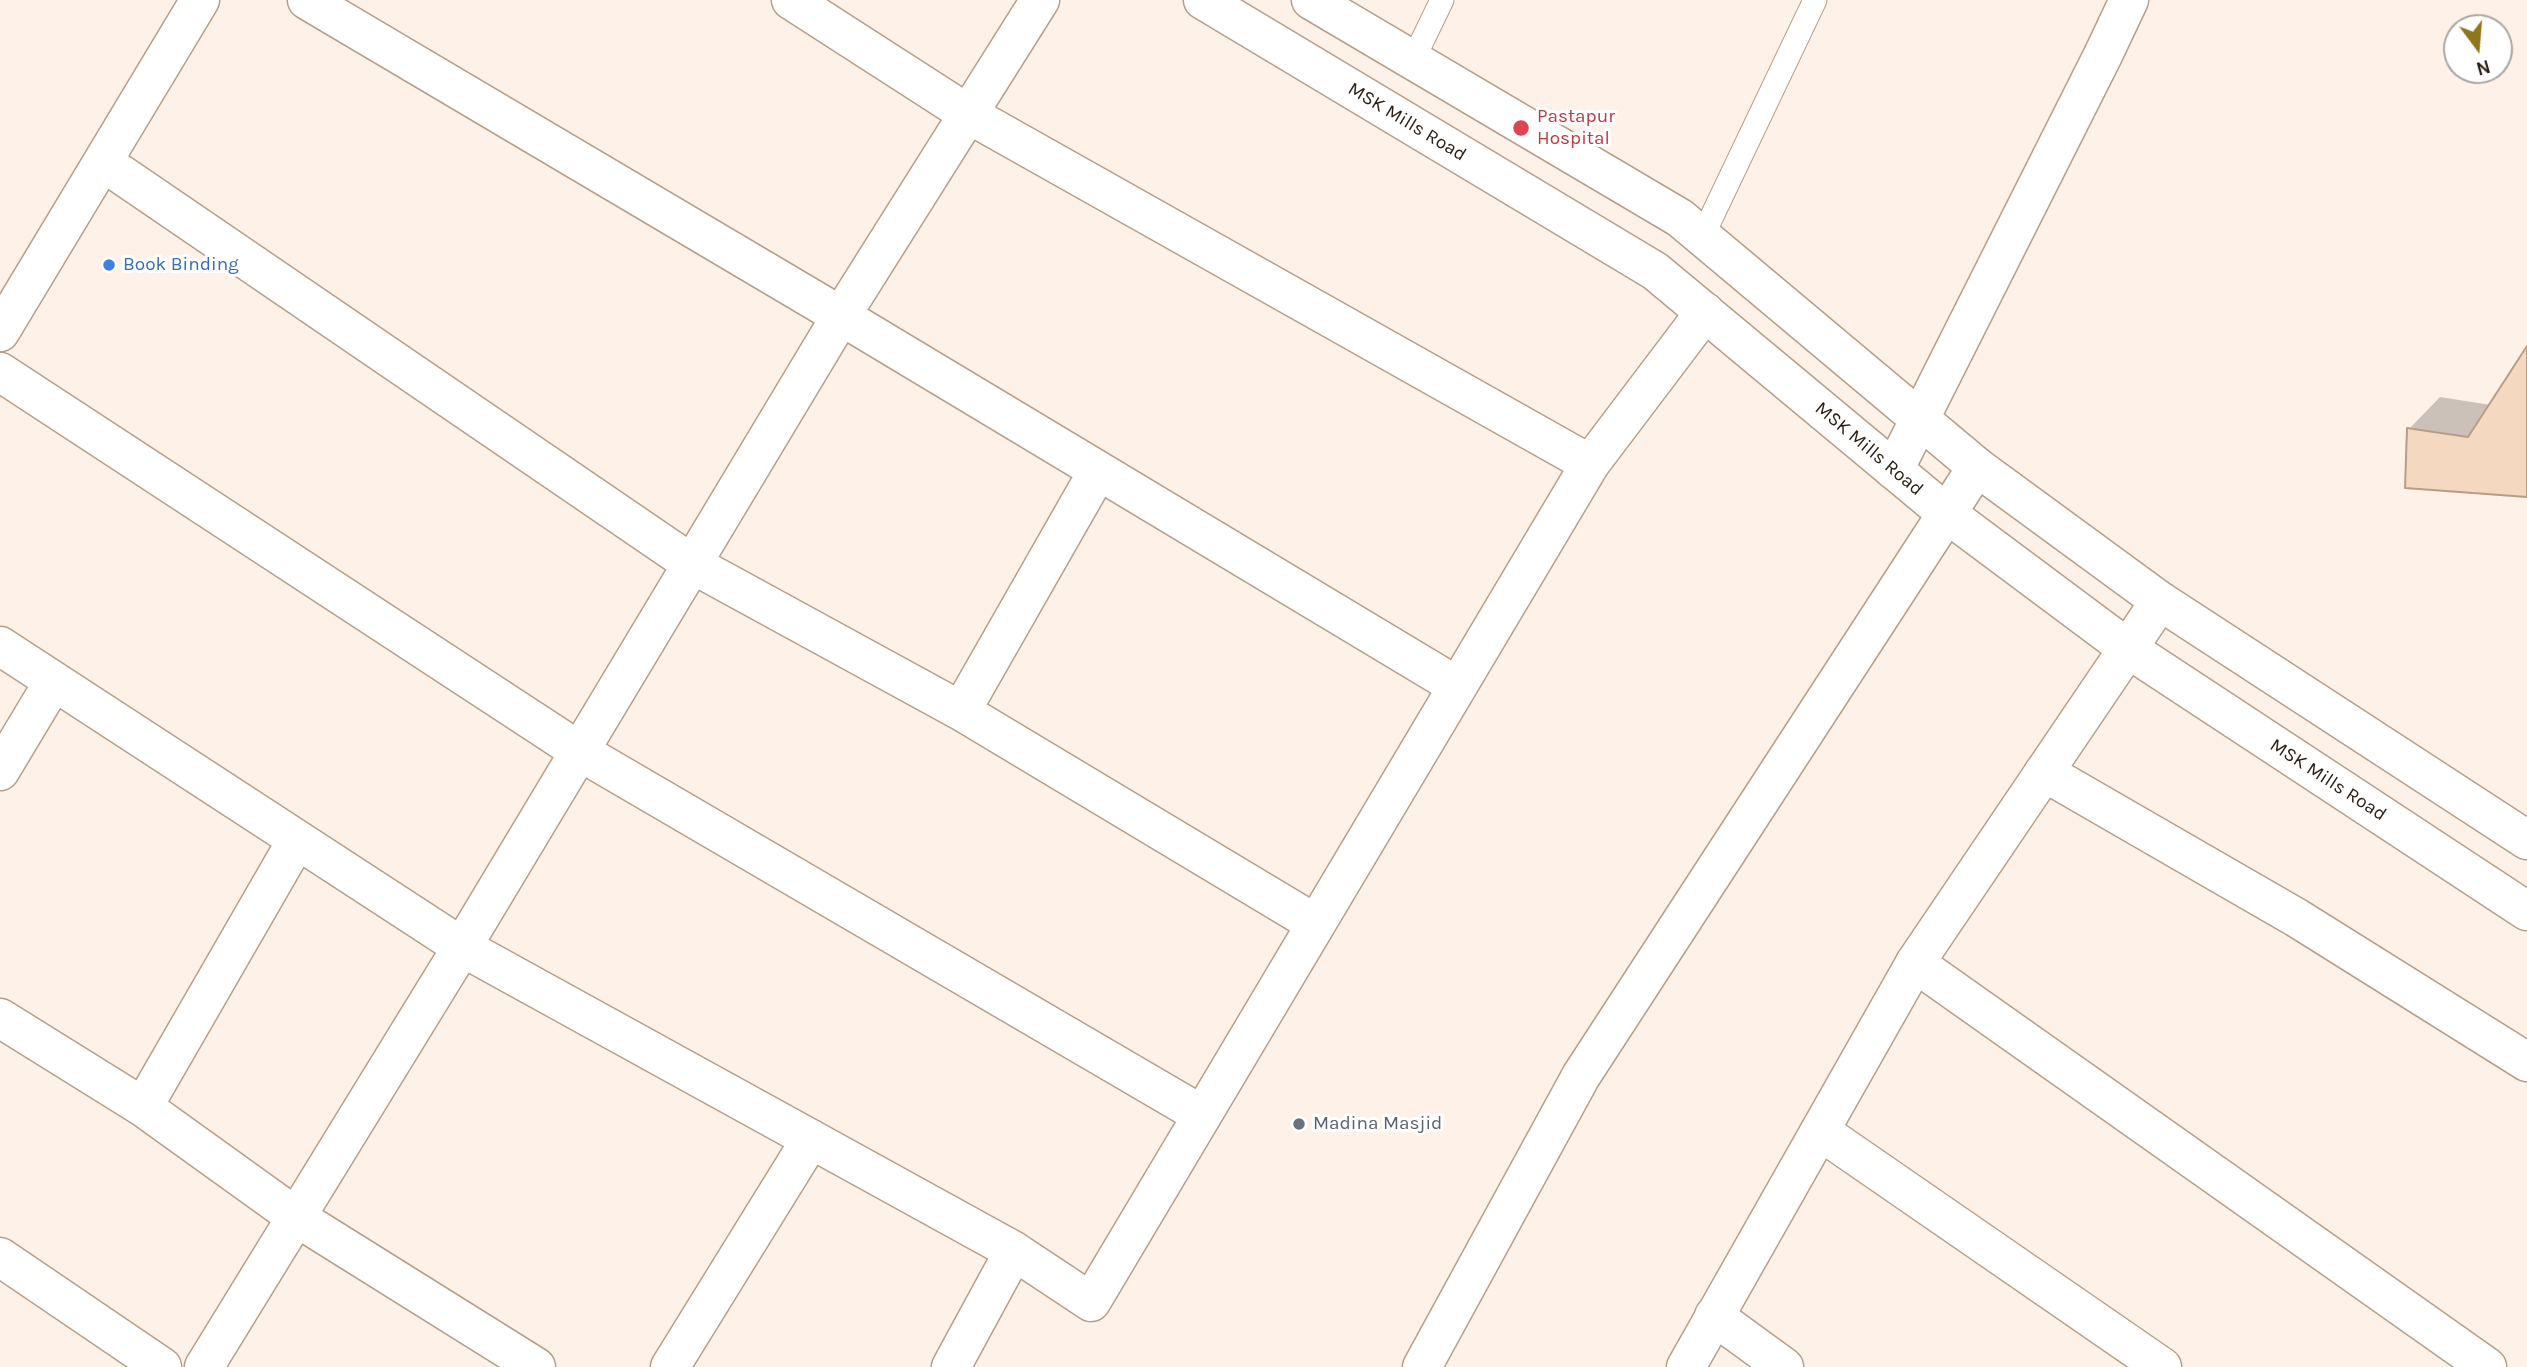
<!DOCTYPE html>
<html>
<head>
<meta charset="utf-8">
<style>
  body { margin:0 }
  #map { position:relative; width:2527px; height:1367px; overflow:hidden; background:#fef2e8; font-family:Karla,sans-serif }
  canvas { display:block }
  .north { position:absolute; left:2443px; top:14px; width:70px; height:70px; box-sizing:border-box; background:#fff; border:2px solid #aaa6a3; border-radius:50%; rotate:164deg; font-size:19px; font-weight:700; line-height:28px; text-align:center; color:#2b2118 }
  .north::after { content:''; display:block; margin:auto; width:24px; height:32px; background:#8f761b; clip-path:polygon(50% 0,100% 100%,50% 72%,0 100%) }
</style>
</head>
<body>
<div id="map">
<canvas width="2527" height="1367"></canvas>
<div class="north">N</div>
</div>
<script>
const ctx = document.querySelector('canvas').getContext('2d');
ctx.lineJoin = 'round';
function fillPath(path, color) { ctx.fillStyle = color; ctx.fill(path, 'evenodd'); }
function trace(path, color, width, dash) { ctx.strokeStyle = color; ctx.lineWidth = width; ctx.lineCap = dash ? 'butt' : 'round'; ctx.setLineDash(dash || []); ctx.stroke(path); }
function drawText(font, color, halo, rows, align = 'center') {
  ctx.font = font + ' Karla,sans-serif'; ctx.lineWidth = 6; ctx.setLineDash([]); ctx.textBaseline = 'middle'; ctx.strokeStyle = halo; ctx.fillStyle = color; for (const [text, x, y, turn = 0] of rows) {
    ctx.save(); ctx.translate(x, y); ctx.rotate((+turn || 0) * Math.PI / 180); ctx.textAlign = isNaN(turn) ? turn : align; if (halo) ctx.strokeText(text, 0, 0); ctx.fillText(text, 0, 0); ctx.restore();
  }
}
fillPath(new Path2D(`
  M 2527,349 L 2527,496 L 2409,429 L 2440,397 L 2491,405 Z`), '#0003');
const building = new Path2D(`
  M 2527,346 L 2527,497 L 2405,488 L 2407,428 L 2468,437 Z`);
fillPath(building, '#f5d8c0');
trace(building, '#b89d86', 2);
const service = new Path2D(`
  M 1413,60 L 1442,0
  M 1703,235 L 1815,0`);
const minor = new Path2D(`
  M 307,0 L 841,316 L 1457,686
  M 791,0 L 968,114 L 1590,464
  M 103,162 L 692,564 L 961,711 L 1316,924
  M 0,372 L 579,751 L 1202,1115
  M 1894,470 L 2103,55 L 2129,0
  M 0,646 L 462,947 L 1014,1251 L 951,1367
  M 961,711 L 1098,471
  M 0,771 L 54,681
  M 2044,772 L 2297,918 L 2527,1062
  M 1915,963 L 2487,1367
  M 0,1018 L 143,1107 L 296,1217 L 536,1367
  M 143,1107 L 297,840
  M 1820,1131 L 2162,1367
  M 1014,1251 L 1091,1302 L 1590,464 L 1705,312
  M 0,1257 L 162,1367
  M 1714,1316 L 1784,1367
  M 204,1367 L 462,947 L 841,316 L 1040,0
  M 670,1367 L 811,1139
  M 1422,1367 L 1581,1076 L 1977,467`);
const tertiary = new Path2D(`
  M 0,332 L 200,0
  M 1686,1367 L 1915,963 L 2160,601`);
const primary = new Path2D(`
  M 1203,0 L 1655,271 L 1946,513 L 2127,648 L 2527,911
  M 1311,0 L 1680,218 L 1977,467 L 2160,601 L 2527,840`);
trace(service, '#b99e87', 25);
trace(minor, '#b99e87', 41);
trace(tertiary, '#b99e87', 41);
trace(primary, '#b99e87', 41);
trace(service, '#fff', 23);
trace(minor, '#fff', 38);
trace(tertiary, '#fff', 38);
trace(primary, '#fff', 38);
for (const [x, y, r, color] of [
  [1521,128,9,"#e0444e"],
  [109,265,7,"#3f7fe0"],
  [1299,1124,7,"#6b7280"]
]) { const dot = new Path2D(); dot.arc(x, y, r, 0, 2 * Math.PI); ctx.fillStyle = color; ctx.fill(dot); trace(dot, '#fff', 2.5); }
drawText('19px', '#be3a42', '#fff', [
  ["Pastapur",1537,117],
  ["Hospital",1537,139]
], 'left');
drawText('19px', '#2b2118', '#fff', [
  ["MSK Mills Road",1407,122,31],
  ["MSK Mills Road",1869,449,40],
  ["MSK Mills Road",2328,780,33]
]);
drawText('19px', '#366cbe', '#fff', [
  ["Book Binding",123,265]
], 'left');
drawText('19px', '#5b616d', '#fff', [
  ["Madina Masjid",1313,1124]
], 'left');
</script>
</body>
</html>
